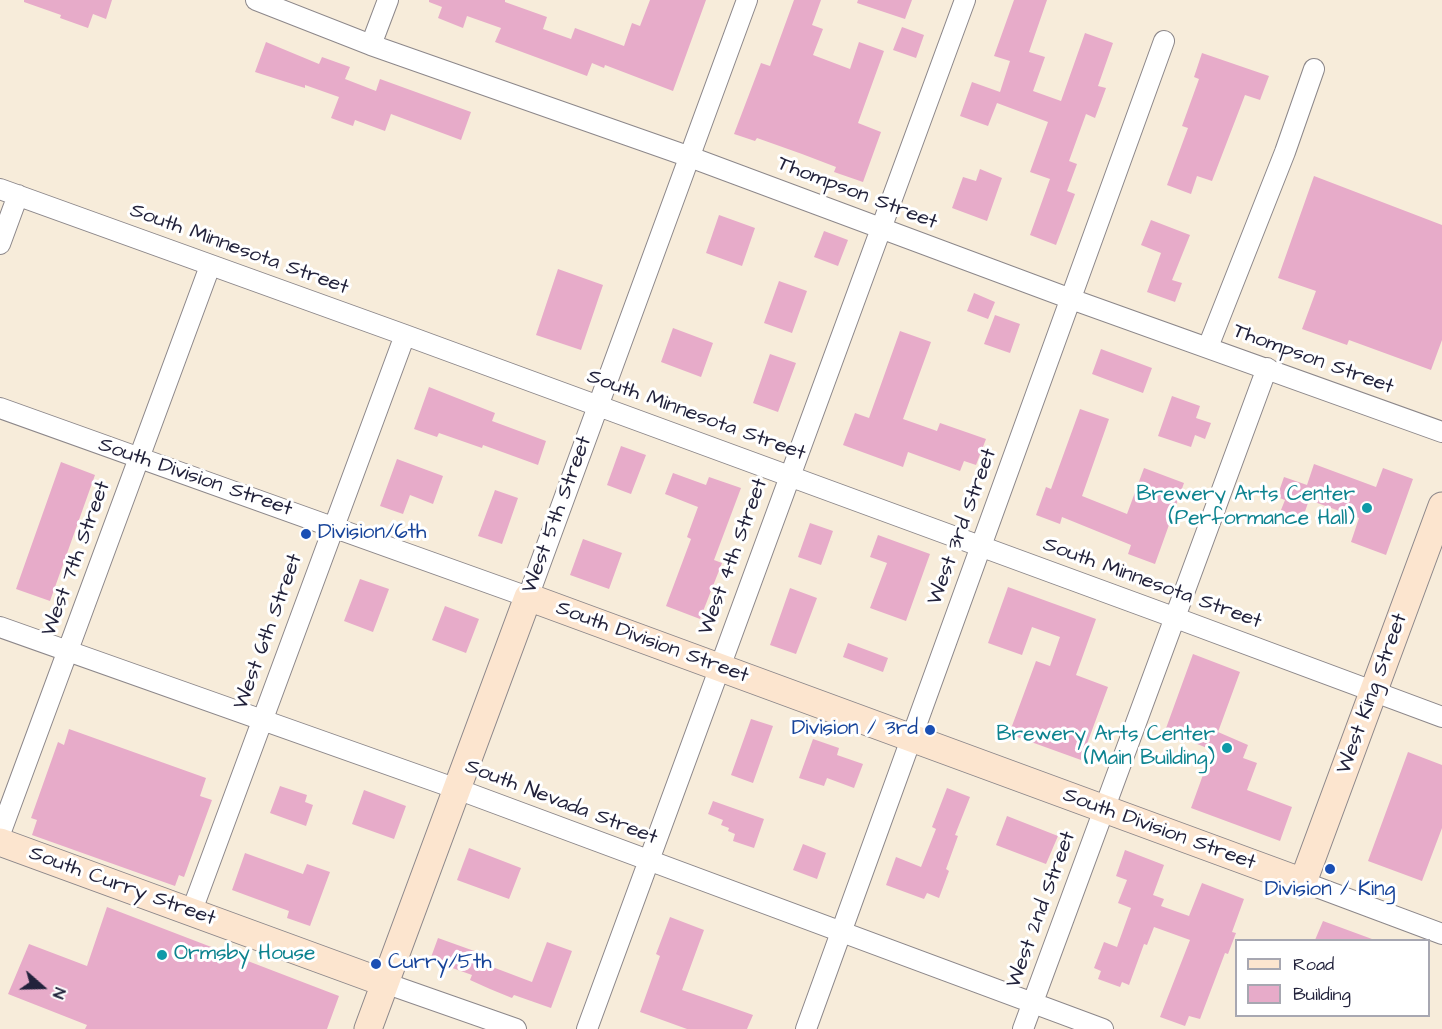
<!DOCTYPE html>
<html>
<head>
<meta charset="utf-8">
<style>
  body { margin:0 }
  #map { position:relative; width:1442px; height:1029px; overflow:hidden; background:#f7ecda; font-family:"Architects Daughter",sans-serif }
  canvas { display:block }
  .legend { position:absolute; left:1235px; top:939px; width:195px; height:78px; box-sizing:border-box; background:#fff; border:2px solid #a7a7b1; margin:0; padding:8px 10px; list-style:none; font-size:18px; color:#22223b }
  .legend li { display:flex; align-items:center; gap:12px; height:30px }
  .legend b { width:30px; border:2px solid #a7a7b1 }
  .north { position:absolute; left:12px; top:957px; width:60px; height:60px; -webkit-text-stroke:4px #fff; paint-order:stroke; rotate:110deg; font-size:16px; font-weight:700; line-height:24px; text-align:center; color:#22223b }
  .north::after { content:''; display:block; margin:auto; width:21px; height:27px; background:#22223b; clip-path:polygon(50% 0,100% 100%,50% 72%,0 100%) }
</style>
</head>
<body>
<div id="map">
<canvas width="1442" height="1029"></canvas>
<ul class="legend">
<li><b style="height:8px;background:#fce5cf"></b>Road</li>
<li><b style="height:16px;background:#e7abc9"></b>Building</li>
</ul>
<div class="north">N</div>
</div>
<script>
const ctx = document.querySelector('canvas').getContext('2d');
ctx.lineJoin = 'round';
function fillPath(path, color) { ctx.fillStyle = color; ctx.fill(path, 'evenodd'); }
function trace(path, color, width, dash) { ctx.strokeStyle = color; ctx.lineWidth = width; ctx.lineCap = dash ? 'butt' : 'round'; ctx.setLineDash(dash || []); ctx.stroke(path); }
function drawText(font, color, halo, rows, align = 'center') {
  ctx.font = font + ' "Architects Daughter",sans-serif'; ctx.lineWidth = 6; ctx.setLineDash([]); ctx.textBaseline = 'middle'; ctx.strokeStyle = halo; ctx.fillStyle = color; for (const [text, x, y, turn = 0] of rows) {
    ctx.save(); ctx.translate(x, y); ctx.rotate((+turn || 0) * Math.PI / 180); ctx.textAlign = isNaN(turn) ? turn : align; if (halo) ctx.strokeText(text, 0, 0); ctx.fillText(text, 0, 0); ctx.restore();
  }
}
fillPath(new Path2D(`
  M 24,0 L 112,0 L 106,19 L 93,14 L 88,28 L 60,18 L 61,15 L 24,2 Z
  M 429,0 L 505,0 L 505,2 L 547,17 L 543,29 L 571,39 L 575,28 L 624,46 L 632,23 L 640,26 L 650,0 L 706,0 L 673,91 L 605,65 L 604,68 L 592,63 L 587,76 L 495,42 L 501,28 L 467,16 L 463,28 L 438,18 L 442,7 L 429,2 Z
  M 794,0 L 821,0 L 812,25 L 823,29 L 813,55 L 850,69 L 859,42 L 884,51 L 858,123 L 881,132 L 863,182 L 834,172 L 836,167 L 802,154 L 757,138 L 755,141 L 734,134 L 761,63 L 770,66 Z
  M 858,0 L 912,0 L 905,19 L 857,3 Z
  M 1014,0 L 1047,0 L 1029,52 L 1045,57 L 1033,91 L 1061,101 L 1085,33 L 1113,43 L 1098,86 L 1106,88 L 1095,118 L 1086,114 L 1069,161 L 1077,164 L 1067,191 L 1075,194 L 1056,245 L 1030,235 L 1050,179 L 1030,172 L 1048,122 L 997,103 L 988,126 L 960,116 L 972,82 L 1000,92 L 1010,61 L 994,56 Z
  M 902,27 L 924,35 L 916,58 L 893,50 Z
  M 266,42 L 319,64 L 322,57 L 350,67 L 345,79 L 376,91 L 380,79 L 471,112 L 461,140 L 391,114 L 385,131 L 355,120 L 353,126 L 331,118 L 339,97 L 305,85 L 305,88 L 255,72 Z
  M 1202,53 L 1269,76 L 1260,100 L 1245,95 L 1212,181 L 1197,176 L 1191,194 L 1167,185 L 1188,128 L 1182,126 L 1199,79 L 1194,77 Z
  M 980,169 L 1002,178 L 987,221 L 952,208 L 963,177 L 976,181 Z
  M 1314,176 L 1442,225 L 1442,340 L 1431,370 L 1349,340 L 1347,345 L 1302,329 L 1316,291 L 1278,278 Z
  M 719,215 L 755,228 L 742,266 L 706,253 Z
  M 1151,220 L 1190,235 L 1172,280 L 1182,283 L 1175,302 L 1147,292 L 1161,253 L 1141,245 Z
  M 824,231 L 848,240 L 838,266 L 814,257 Z
  M 558,269 L 603,285 L 581,350 L 536,335 Z
  M 779,281 L 807,291 L 792,333 L 764,323 Z
  M 974,293 L 995,302 L 988,319 L 967,311 Z
  M 995,315 L 1020,324 L 1010,353 L 984,344 Z
  M 673,328 L 713,343 L 701,377 L 661,362 Z
  M 900,331 L 931,342 L 903,419 L 937,431 L 940,423 L 986,439 L 976,465 L 964,461 L 960,471 L 908,452 L 903,467 L 843,445 L 855,413 L 869,418 Z
  M 1101,349 L 1152,368 L 1143,393 L 1092,374 Z
  M 770,354 L 796,363 L 778,412 L 753,403 Z
  M 429,387 L 495,413 L 492,421 L 546,441 L 538,465 L 483,445 L 482,448 L 439,433 L 437,437 L 414,429 Z
  M 1172,396 L 1200,406 L 1196,418 L 1211,423 L 1205,439 L 1195,435 L 1191,447 L 1158,436 Z
  M 1080,409 L 1109,419 L 1082,496 L 1127,514 L 1144,468 L 1184,483 L 1155,564 L 1128,554 L 1131,545 L 1062,517 L 1060,524 L 1036,515 L 1046,487 L 1051,489 Z
  M 621,446 L 646,455 L 631,494 L 607,485 Z
  M 397,459 L 443,476 L 433,504 L 410,495 L 403,514 L 380,506 Z
  M 61,462 L 95,475 L 50,601 L 16,589 Z
  M 1314,464 L 1376,487 L 1383,468 L 1413,479 L 1386,555 L 1351,542 L 1359,518 L 1309,500 L 1301,523 L 1279,515 L 1285,500 L 1277,497 L 1284,477 L 1307,485 Z
  M 673,473 L 706,485 L 709,477 L 741,488 L 714,560 L 722,563 L 700,619 L 666,606 L 691,539 L 687,537 L 698,507 L 665,494 Z
  M 495,490 L 518,498 L 502,544 L 478,536 Z
  M 810,523 L 833,531 L 821,565 L 798,557 Z
  M 878,535 L 930,554 L 906,621 L 870,608 L 887,563 L 870,557 Z
  M 583,539 L 622,553 L 609,589 L 570,575 Z
  M 360,579 L 389,589 L 373,632 L 344,621 Z
  M 1008,587 L 1096,619 L 1076,675 L 1108,687 L 1081,760 L 1009,734 L 1036,661 L 1050,666 L 1060,637 L 1032,627 L 1022,655 L 988,643 Z
  M 790,588 L 817,598 L 796,654 L 770,645 Z
  M 445,606 L 479,619 L 466,653 L 432,640 Z
  M 848,643 L 888,658 L 883,672 L 843,657 Z
  M 1193,654 L 1240,672 L 1218,732 L 1248,745 L 1243,758 L 1257,763 L 1247,790 L 1292,807 L 1280,841 L 1191,808 L 1212,750 L 1165,731 Z
  M 751,719 L 773,726 L 753,783 L 731,775 Z
  M 69,729 L 206,778 L 200,796 L 212,800 L 184,877 L 179,875 L 175,886 L 32,835 L 37,820 L 31,818 L 58,742 L 64,745 Z
  M 813,739 L 839,748 L 837,755 L 863,764 L 854,788 L 827,778 L 824,786 L 799,778 Z
  M 1408,752 L 1442,765 L 1442,828 L 1422,881 L 1368,861 Z
  M 280,786 L 307,795 L 305,802 L 313,805 L 306,826 L 270,813 Z
  M 947,788 L 970,797 L 955,835 L 958,836 L 946,869 L 949,871 L 939,898 L 927,893 L 924,899 L 886,885 L 896,857 L 921,867 L 936,829 L 932,827 Z
  M 364,790 L 406,806 L 394,839 L 352,824 Z
  M 713,801 L 764,819 L 754,848 L 733,841 L 735,834 L 728,831 L 729,828 L 721,825 L 723,820 L 708,814 Z
  M 1007,816 L 1058,836 L 1046,864 L 996,845 Z
  M 803,844 L 826,853 L 817,879 L 793,870 Z
  M 469,848 L 521,868 L 509,899 L 457,880 Z
  M 1125,850 L 1164,865 L 1153,895 L 1164,899 L 1161,906 L 1189,916 L 1202,883 L 1244,899 L 1232,932 L 1236,933 L 1228,954 L 1225,953 L 1200,1019 L 1189,1016 L 1185,1026 L 1160,1017 L 1190,940 L 1154,927 L 1147,945 L 1144,944 L 1129,985 L 1122,982 L 1120,987 L 1098,979 L 1101,971 L 1094,968 L 1104,942 L 1117,947 L 1131,908 L 1118,903 L 1127,880 L 1116,876 Z
  M 245,853 L 303,874 L 307,864 L 330,872 L 310,926 L 287,918 L 289,911 L 232,890 Z
  M 107,907 L 339,996 L 327,1029 L 85,1029 L 87,1025 L 8,994 L 29,944 L 87,966 Z
  M 670,917 L 704,930 L 682,990 L 753,1015 L 747,1029 L 687,1029 L 640,1012 L 660,956 L 656,954 Z
  M 1323,921 L 1372,939 L 1371,940 L 1315,940 Z
  M 438,938 L 477,952 L 474,960 L 532,982 L 547,942 L 572,951 L 551,1008 L 514,995 L 512,998 L 490,989 L 470,980 L 472,975 L 430,960 Z`), '#e7abc9');
const street = new Path2D(`
  M 256,0 L 371,45 L 690,157 L 1071,299 L 1442,432
  M 371,45 L 388,0
  M 0,189 L 405,335 L 1176,618 L 1442,717
  M 0,244 L 18,195
  M 1208,347 L 1285,152 L 1314,69
  M 0,408 L 528,597 L 747,0
  M 0,627 L 457,789 L 1103,1029
  M 0,834 L 210,266
  M 1303,882 L 1442,934
  M 191,913 L 405,335
  M 385,983 L 516,1029
  M 587,1029 L 965,0
  M 806,1029 L 1164,41
  M 1023,1029 L 1267,368`);
const secondary = new Path2D(`
  M 0,842 L 385,983
  M 368,1029 L 528,597 L 1303,882 L 1442,506`);
trace(street, '#8c878a', 22);
trace(secondary, '#8c878a', 29);
trace(street, '#fff', 20);
trace(secondary, '#fce5cf', 27);
for (const [x, y, r, color] of [
  [1367,508,6,"#0f9aa8"],
  [306,534,6,"#1a4fb4"],
  [930,730,6,"#1a4fb4"],
  [1227,748,6,"#0f9aa8"],
  [1330,869,6,"#1a4fb4"],
  [162,955,6,"#0f9aa8"],
  [376,964,6,"#1a4fb4"]
]) { const dot = new Path2D(); dot.arc(x, y, r, 0, 2 * Math.PI); ctx.fillStyle = color; ctx.fill(dot); trace(dot, '#fff', 2); }
drawText('21px', '#22223b', '#fff', [
  ["Thompson Street",857,194,21],
  ["South Minnesota Street",239,250,20],
  ["Thompson Street",1313,360,20],
  ["South Minnesota Street",696,416,20],
  ["South Division Street",195,478,19],
  ["West 5th Street",558,515,-70],
  ["West 3rd Street",963,527,-70],
  ["West 4th Street",734,557,-70],
  ["West 7th Street",77,559,-70],
  ["South Minnesota Street",1152,584,20],
  ["West 6th Street",269,632,-70],
  ["South Division Street",652,643,20],
  ["West King Street",1373,694,-70],
  ["South Nevada Street",561,803,21],
  ["South Division Street",1159,830,20],
  ["South Curry Street",122,887,20],
  ["West 2nd Street",1042,910,-70]
]);
drawText('21px', '#0d838f', '#fff', [
  ["Brewery Arts Center",1355,496],
  ["(Performance Hall)",1355,520],
  ["Brewery Arts Center",1215,736],
  ["(Main Building)",1215,760],
  ["Ormsby House",174,955,"left"]
], 'right');
drawText('21px', '#164399', '#fff', [
  ["Division/6th",318,534],
  ["Division / 3rd",918,730,"right"],
  ["Division / King",1330,891,"center"],
  ["Curry/5th",388,964]
], 'left');
</script>
</body>
</html>
